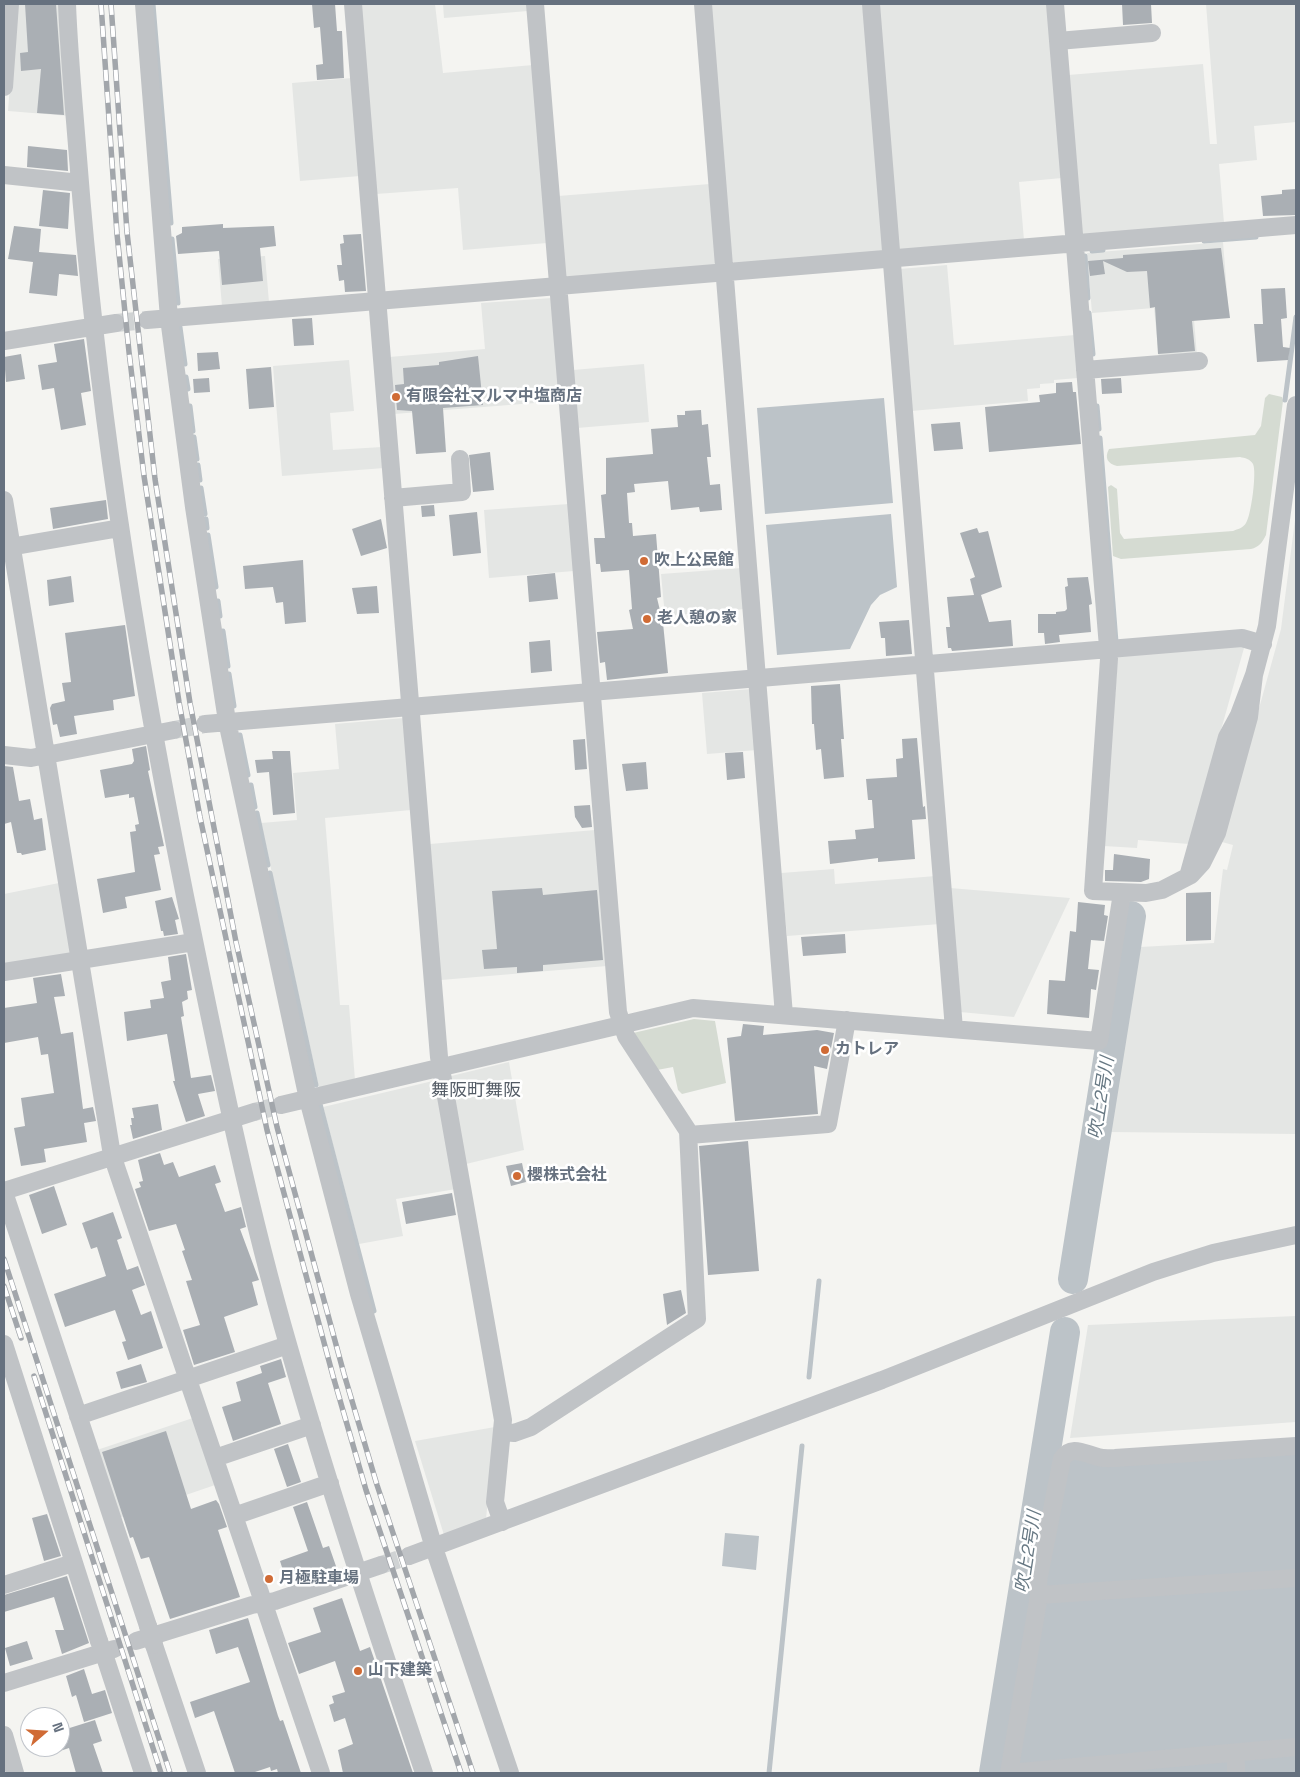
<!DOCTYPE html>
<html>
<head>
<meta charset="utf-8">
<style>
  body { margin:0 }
  #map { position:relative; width:1300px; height:1777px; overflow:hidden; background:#f4f4f1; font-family:"Space Grotesk",sans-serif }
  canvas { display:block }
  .frame { position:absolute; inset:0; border:5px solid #66717f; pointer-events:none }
  .north { position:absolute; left:20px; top:1707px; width:50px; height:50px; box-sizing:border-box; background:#fff; border:1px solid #c2c6cc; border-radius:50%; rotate:71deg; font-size:14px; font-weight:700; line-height:20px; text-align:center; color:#66717f }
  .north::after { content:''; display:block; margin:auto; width:18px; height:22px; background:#d06b35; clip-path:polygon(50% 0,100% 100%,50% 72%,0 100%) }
</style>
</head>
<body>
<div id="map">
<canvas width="1300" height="1777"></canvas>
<div class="frame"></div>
<div class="north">N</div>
</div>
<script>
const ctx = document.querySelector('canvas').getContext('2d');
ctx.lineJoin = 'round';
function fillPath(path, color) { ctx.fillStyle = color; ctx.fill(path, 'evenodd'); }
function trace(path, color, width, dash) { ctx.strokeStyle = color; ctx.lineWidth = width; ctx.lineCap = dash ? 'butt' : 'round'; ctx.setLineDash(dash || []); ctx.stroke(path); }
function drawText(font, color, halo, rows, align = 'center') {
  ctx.font = font + ' "Space Grotesk","Noto Sans JP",sans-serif'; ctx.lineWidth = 5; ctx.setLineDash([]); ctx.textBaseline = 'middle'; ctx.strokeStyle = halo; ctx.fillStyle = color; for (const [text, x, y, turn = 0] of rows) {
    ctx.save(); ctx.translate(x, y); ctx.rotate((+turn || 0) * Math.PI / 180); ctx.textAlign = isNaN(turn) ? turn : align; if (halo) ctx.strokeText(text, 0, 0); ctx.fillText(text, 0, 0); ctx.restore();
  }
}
fillPath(new Path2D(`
  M 16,4 L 62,4 L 70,116 L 8,111 Z
  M 360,4 L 435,4 L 443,73 L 533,65 L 547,243 L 463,250 L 458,188 L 376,194 Z
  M 443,4 L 528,4 L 528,11 L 444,18 Z
  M 710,4 L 865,4 L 885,248 L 882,252 L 735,264 L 731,260 Z
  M 877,4 L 1048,4 L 1062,178 L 1019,182 L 1024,240 L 901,250 L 897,247 Z
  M 1206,4 L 1296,4 L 1296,122 L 1254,126 L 1257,160 L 1219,164 L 1224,223 L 1085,235 L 1081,232 L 1068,75 L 1203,64 L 1210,144 L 1217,144 Z
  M 352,78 L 360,176 L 300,181 L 292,83 Z
  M 710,184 L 717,261 L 713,265 L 565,278 L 558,196 Z
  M 1223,242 L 1228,304 L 1193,307 L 1197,356 L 1159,359 L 1154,308 L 1092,313 L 1087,253 Z
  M 265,256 L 269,302 L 222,306 L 218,259 Z
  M 947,265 L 954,345 L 1075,335 L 1078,378 L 1054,380 L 1054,383 L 1040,384 L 1040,388 L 1027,389 L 1028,401 L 911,411 L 899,269 Z
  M 552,298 L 560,401 L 394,414 L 389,357 L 485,349 L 481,303 Z
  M 349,360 L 354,411 L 330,413 L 333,450 L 382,447 L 384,468 L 282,476 L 273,366 Z
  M 644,364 L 649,422 L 577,428 L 573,370 Z
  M 569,504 L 574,571 L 489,578 L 484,510 Z
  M 1296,512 L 1296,1134 L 1110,1132 L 1140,947 L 1214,943 L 1223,869 L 1227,870 L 1233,845 L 1222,842 L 1281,629 Z
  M 742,568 L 745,609 L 665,616 L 661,574 Z
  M 1241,644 L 1244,648 L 1189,844 L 1138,840 L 1137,848 L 1104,846 L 1118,654 Z
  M 752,689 L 757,750 L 707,754 L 702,693 Z
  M 404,718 L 411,810 L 325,818 L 340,1005 L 349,1005 L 355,1080 L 319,1088 L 261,823 L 297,820 L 293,773 L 339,769 L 335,724 Z
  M 595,830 L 607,966 L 441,980 L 430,844 Z
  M 834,869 L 835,884 L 936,876 L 940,924 L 787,936 L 781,873 Z
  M 59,883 L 71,952 L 68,957 L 4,967 L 4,894 Z
  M 950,888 L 1070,898 L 1014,1017 L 960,1012 Z
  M 509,1062 L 524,1150 L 466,1164 L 451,1076 Z
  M 437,1080 L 456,1189 L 396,1199 L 403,1236 L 359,1244 L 323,1107 Z
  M 1296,1316 L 1296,1422 L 1070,1438 L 1088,1325 Z
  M 193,1418 L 215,1485 L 116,1519 L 94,1451 Z
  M 495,1427 L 486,1519 L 444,1535 L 415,1441 Z`), '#e4e6e4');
fillPath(new Path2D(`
  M 1269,394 L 1282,397 L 1283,401 L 1266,535 C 1262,543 1259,547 1251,549 L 1121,559 L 1113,556 L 1108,487 L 1111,485 L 1117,489 L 1120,533 L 1124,539 L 1233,531 C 1238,529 1243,528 1246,523 C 1251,516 1257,472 1253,464 C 1250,459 1245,458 1240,457 L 1117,466 C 1108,464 1104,458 1109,449 L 1255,435 L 1261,426 L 1265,398 Z
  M 1135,947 L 1139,952 L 1091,1251 L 1085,1256 L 1081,1249 L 1129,951 Z
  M 694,1019 L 715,1021 L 726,1083 L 682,1094 L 678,1090 L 673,1067 L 657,1070 L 633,1033 Z`), '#d5dbd2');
fillPath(new Path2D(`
  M 884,398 L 893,503 L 765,514 L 757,408 Z
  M 891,514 L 897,587 L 880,595 L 871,605 L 850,649 L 777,655 L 766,525 Z
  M 1296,1444 L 1296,1773 L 1007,1773 L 1059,1458 Z
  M 725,1533 L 759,1536 L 756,1570 L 722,1566 Z`), '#bcc3c8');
trace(new Path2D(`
  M 153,4 L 171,223
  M 172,239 L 178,303
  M 1204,241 L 1256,237
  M 1092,251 L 1103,250
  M 1085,256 L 1088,298
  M 1089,313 L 1093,354
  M 180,327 L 185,364
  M 186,377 L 188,389
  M 1285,400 L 1296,317
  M 190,406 L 193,431
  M 1097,406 L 1099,429
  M 194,437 L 197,459
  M 1100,438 L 1116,642
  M 198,465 L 200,480
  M 201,488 L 205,514
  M 206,519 L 207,528
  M 208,535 L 216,587
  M 218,601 L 220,616
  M 223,631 L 228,666
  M 229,674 L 234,706
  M 240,735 L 248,775
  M 251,785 L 255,807
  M 257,813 L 268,865
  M 270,873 L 316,1085
  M 1129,914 L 1131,916
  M 320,1104 L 374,1311
  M 809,1377 L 819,1281
  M 769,1773 L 802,1446`), '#bcc3c8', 5);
trace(new Path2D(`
  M 1073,1279 L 1131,916
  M 994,1773 L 1065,1332`), '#bcc3c8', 30);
fillPath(new Path2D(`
  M 25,4 L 56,4 L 64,115 L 37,113 L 41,69 L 21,71 L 20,53 L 28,52 Z
  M 312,4 L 335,4 L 337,31 L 342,31 L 344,78 L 317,80 L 316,65 L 323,64 L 320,27 L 314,28 Z
  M 1122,4 L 1151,4 L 1152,23 L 1123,25 Z
  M 28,146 L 67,150 L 68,171 L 27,167 Z
  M 1296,189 L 1296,215 L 1263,216 L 1261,196 L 1282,194 L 1282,190 Z
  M 43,190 L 70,193 L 68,229 L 39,226 Z
  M 223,224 L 223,228 L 274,226 L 276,246 L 260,248 L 263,281 L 222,285 L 219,251 L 178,254 L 176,236 L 182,233 L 182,227 Z
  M 14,226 L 41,229 L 39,252 L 76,255 L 78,276 L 59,274 L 57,296 L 29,293 L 33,262 L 8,259 Z
  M 361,234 L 366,291 L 345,292 L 344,280 L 339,281 L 337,265 L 342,265 L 340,244 L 344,243 L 343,235 Z
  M 1221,248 L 1230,318 L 1192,321 L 1195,351 L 1158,354 L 1155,307 L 1150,308 L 1147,271 L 1127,272 L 1103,261 L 1105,274 L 1090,276 L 1088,261 L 1123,258 L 1123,255 Z
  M 1285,288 L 1287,318 L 1281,319 L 1283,347 L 1290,348 L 1288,360 L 1257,362 L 1254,324 L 1263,324 L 1261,289 Z
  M 312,318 L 314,345 L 294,346 L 292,319 Z
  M 84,339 L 91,391 L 81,393 L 86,425 L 61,430 L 54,388 L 42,390 L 38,365 L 57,362 L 54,344 Z
  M 218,352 L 220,369 L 198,371 L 197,353 Z
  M 21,354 L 25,379 L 6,382 L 4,357 Z
  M 478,356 L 483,405 L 443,408 L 446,452 L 416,454 L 412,411 L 397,410 L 395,385 L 404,384 L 403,368 L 439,365 L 439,362 Z
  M 271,367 L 274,407 L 249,409 L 246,369 Z
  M 209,378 L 210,392 L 194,393 L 193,379 Z
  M 1121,378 L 1122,393 L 1102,394 L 1101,379 Z
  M 1072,382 L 1073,392 L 1076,392 L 1081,444 L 989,452 L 985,407 L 1040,402 L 1039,395 L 1056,393 L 1056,383 Z
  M 701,410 L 702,425 L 708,424 L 711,457 L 707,457 L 710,485 L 720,484 L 722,510 L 700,512 L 699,507 L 671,510 L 668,481 L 634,484 L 635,492 L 627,493 L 629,523 L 632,523 L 633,536 L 656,534 L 661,597 L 657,598 L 663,623 L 668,673 L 607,680 L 605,662 L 600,663 L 597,632 L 633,629 L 629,610 L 632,609 L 629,570 L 601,572 L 600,564 L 596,564 L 594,538 L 605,538 L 601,495 L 606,494 L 606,458 L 653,454 L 651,429 L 678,427 L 677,415 L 685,415 L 685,411 Z
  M 960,422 L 963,449 L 934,451 L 931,424 Z
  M 490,452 L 494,490 L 473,492 L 469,455 Z
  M 106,500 L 108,519 L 53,529 L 50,508 Z
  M 434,505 L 435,516 L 422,517 L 421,506 Z
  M 477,512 L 481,553 L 453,556 L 449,515 Z
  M 381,519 L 387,548 L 361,556 L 352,529 Z
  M 977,528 L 979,533 L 988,531 L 1002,587 L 981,595 L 989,622 L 1011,620 L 1013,646 L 952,651 L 951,648 L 948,648 L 946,627 L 950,627 L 947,597 L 974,595 L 970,579 L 975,577 L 960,533 Z
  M 303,560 L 306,622 L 285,624 L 283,602 L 276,603 L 273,587 L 245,589 L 243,566 Z
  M 555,573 L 558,599 L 529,602 L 527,576 Z
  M 71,576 L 74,602 L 49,606 L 47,580 Z
  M 1088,577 L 1092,604 L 1089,605 L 1091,632 L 1059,635 L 1060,642 L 1045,644 L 1044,633 L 1038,633 L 1038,614 L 1056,614 L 1056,612 L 1065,611 L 1067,609 L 1065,587 L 1068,586 L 1067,578 Z
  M 377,586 L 379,613 L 357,614 L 352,588 Z
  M 909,620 L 912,654 L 886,656 L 885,638 L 881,638 L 879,622 Z
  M 125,625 L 135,696 L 113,700 L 114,710 L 74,716 L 77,734 L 60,737 L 57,724 L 53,725 L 50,708 L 52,704 L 65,701 L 62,683 L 71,682 L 65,633 Z
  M 550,640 L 552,671 L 531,673 L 529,642 Z
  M 840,684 L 844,739 L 841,739 L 844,777 L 824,779 L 821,749 L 816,750 L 814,724 L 812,724 L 811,686 Z
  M 917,738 L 923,807 L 925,806 L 926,819 L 912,820 L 915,859 L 878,862 L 878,858 L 830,864 L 828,841 L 856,839 L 855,830 L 874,828 L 872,800 L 868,800 L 866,779 L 897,777 L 896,759 L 903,758 L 902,739 Z
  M 585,739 L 587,769 L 575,770 L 573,740 Z
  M 146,746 L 150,770 L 148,771 L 164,846 L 158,847 L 160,854 L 154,855 L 161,890 L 125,897 L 127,908 L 103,913 L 97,879 L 135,872 L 130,832 L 136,831 L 135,825 L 139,824 L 134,797 L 129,798 L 129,794 L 105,798 L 100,770 L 132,764 L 134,761 L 132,749 Z
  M 272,751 L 290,751 L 295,813 L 273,815 L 269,772 L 257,773 L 255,760 L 273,759 Z
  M 743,752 L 745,778 L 727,780 L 725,753 Z
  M 646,762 L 648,789 L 626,791 L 622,764 Z
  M 4,766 L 13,767 L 19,801 L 30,799 L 34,820 L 42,818 L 46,850 L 22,855 L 21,853 L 17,853 L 11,822 L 4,824 Z
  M 590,805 L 592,827 L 582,828 L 575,817 L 574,806 Z
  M 1114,854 L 1150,859 L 1149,879 L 1141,882 L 1105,881 L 1105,870 L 1113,870 Z
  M 542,888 L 543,895 L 597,890 L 603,960 L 543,965 L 543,971 L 517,973 L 517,967 L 484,969 L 482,950 L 497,949 L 492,891 Z
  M 1211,892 L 1211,940 L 1186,941 L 1186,893 Z
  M 172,897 L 179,919 L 175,920 L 178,934 L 164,936 L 163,931 L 161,931 L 155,901 Z
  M 1078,902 L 1105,905 L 1104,915 L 1108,916 L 1104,941 L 1091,940 L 1088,969 L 1099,970 L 1096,990 L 1091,989 L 1089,1018 L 1047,1014 L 1049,980 L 1065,981 L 1070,931 L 1076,932 Z
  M 845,934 L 846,953 L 803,956 L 801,937 Z
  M 186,954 L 192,990 L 187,991 L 188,999 L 182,1002 L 184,1016 L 181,1017 L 191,1078 L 211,1075 L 215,1091 L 198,1094 L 205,1116 L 186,1122 L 173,1081 L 175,1081 L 167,1034 L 127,1041 L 124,1012 L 151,1008 L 150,1000 L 164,998 L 161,982 L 171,980 L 168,957 Z
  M 61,974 L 65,996 L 54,997 L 61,1034 L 73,1032 L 83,1109 L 93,1107 L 96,1121 L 84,1123 L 87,1142 L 44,1149 L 46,1162 L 21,1166 L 14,1128 L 25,1126 L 21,1098 L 54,1093 L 48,1054 L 41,1055 L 38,1037 L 4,1043 L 4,1008 L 37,1003 L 33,978 Z
  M 743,1024 L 764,1026 L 763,1035 L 817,1030 L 834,1033 L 827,1069 L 814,1066 L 818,1114 L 735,1121 L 727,1038 L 741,1036 Z
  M 158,1104 L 162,1130 L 133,1139 L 130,1125 L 132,1125 L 131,1118 L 134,1118 L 132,1108 Z
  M 748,1141 L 759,1271 L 708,1275 L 699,1146 Z
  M 160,1153 L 164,1165 L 173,1162 L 179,1177 L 215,1165 L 221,1182 L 215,1184 L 225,1212 L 241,1207 L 246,1227 L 240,1229 L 259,1280 L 252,1282 L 258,1305 L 224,1317 L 235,1352 L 194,1365 L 183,1330 L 200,1325 L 186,1281 L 192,1280 L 182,1251 L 185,1250 L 176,1224 L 149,1231 L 135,1189 L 141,1187 L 139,1182 L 143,1181 L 138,1160 Z
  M 522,1163 L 526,1182 L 511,1186 L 506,1166 Z
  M 54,1186 L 67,1225 L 42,1234 L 29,1195 Z
  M 452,1193 L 456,1215 L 406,1224 L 402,1202 Z
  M 113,1212 L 122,1238 L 117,1240 L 127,1270 L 138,1266 L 145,1285 L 132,1290 L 141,1315 L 151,1311 L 163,1348 L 128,1360 L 122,1342 L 126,1341 L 115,1310 L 65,1327 L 54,1294 L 106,1276 L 97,1247 L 91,1249 L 82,1223 Z
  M 681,1290 L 686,1313 L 667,1325 L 663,1294 Z
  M 281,1359 L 286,1377 L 268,1383 L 281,1424 L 233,1441 L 222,1407 L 241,1401 L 236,1382 L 262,1373 L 260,1366 Z
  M 141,1364 L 147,1382 L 121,1389 L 116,1372 Z
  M 166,1431 L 191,1509 L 216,1500 L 219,1504 L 227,1527 L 218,1530 L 240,1597 L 170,1619 L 149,1557 L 141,1559 L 133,1537 L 130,1538 L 102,1452 Z
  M 288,1444 L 301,1482 L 287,1487 L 274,1449 Z
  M 307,1502 L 323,1548 L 329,1546 L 337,1569 L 287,1583 L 280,1561 L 308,1551 L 293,1507 Z
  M 47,1514 L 61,1556 L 44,1561 L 32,1518 Z
  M 67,1576 L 89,1643 L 62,1654 L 55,1630 L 64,1630 L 54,1597 L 4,1612 L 4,1595 Z
  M 342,1598 L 360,1651 L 370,1647 L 413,1773 L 343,1773 L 338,1750 L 353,1744 L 345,1718 L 334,1722 L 329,1705 L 334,1703 L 332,1696 L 345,1692 L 335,1661 L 299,1674 L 288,1643 L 321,1632 L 313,1608 Z
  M 248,1618 L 278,1716 L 280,1721 L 283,1720 L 301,1773 L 278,1773 L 277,1769 L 271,1771 L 270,1767 L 252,1773 L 235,1773 L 214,1711 L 195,1718 L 190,1702 L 250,1682 L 238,1647 L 216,1654 L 209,1630 Z
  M 27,1641 L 33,1659 L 10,1666 L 5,1648 Z
  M 84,1669 L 92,1694 L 105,1690 L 112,1713 L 84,1722 L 76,1695 L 72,1697 L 66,1676 Z
  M 95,1720 L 102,1741 L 93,1744 L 103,1773 L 76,1773 L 69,1748 L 60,1751 L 60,1731 Z`), '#aaafb4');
trace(new Path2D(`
  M 116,323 L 147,320
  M 174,730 L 205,724
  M 254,1112 L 281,1105
  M 381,1565 L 409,1556`), '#d0d3d4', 18, [18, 9]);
trace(new Path2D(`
  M 67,4 C 69,55 74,107 78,158 C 97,406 136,652 185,896 C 216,1048 246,1200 289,1348 C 330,1491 377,1632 424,1773
  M 144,4 L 169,318 L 194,507 L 227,721 L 308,1099 L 359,1294 L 434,1548 L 510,1773
  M 353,4 L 439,1057 L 503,1420 L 495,1502 L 502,1522
  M 703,4 L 784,1015
  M 871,4 L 954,1029
  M 1055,4 L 1109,659 L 1093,891 L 1146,893 L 1162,890 L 1191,875 L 1202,863 L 1217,833 L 1249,717 L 1254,675
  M 1058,41 L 1152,33
  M 4,87 L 10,4
  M 4,175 L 80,183
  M 147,320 L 1296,225
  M 4,341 L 116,323
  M 1085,370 L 1199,361
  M 393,498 L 462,492 L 460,459
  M 4,500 L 112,1155 L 321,1773
  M 4,548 L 120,528
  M 205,724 L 1242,638 L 1263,644
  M 4,755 L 31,758 L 174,730
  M 1189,873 L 1227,737 L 1239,715 L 1254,675 L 1267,626 L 1296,405
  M 4,972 L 194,942
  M 281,1105 L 693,1008 L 1099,1041 L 1122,893
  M 689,1135 L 828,1124 L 847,1020
  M 4,1191 L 254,1112
  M 4,1192 L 148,1626
  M 4,1344 L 99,1641
  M 78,1416 L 288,1345
  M 502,1432 L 514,1433 L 531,1427 L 697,1319 L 688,1131 L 626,1036 L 618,1012 L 535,4
  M 215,1458 L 312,1425
  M 234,1516 L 330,1483
  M 409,1556 L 882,1380 L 1153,1272 L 1213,1253 L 1296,1235
  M 4,1585 L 73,1563
  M 1039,1595 L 1038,1581 L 1062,1459 C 1071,1444 1085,1454 1098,1457 C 1104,1459 1110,1458 1115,1458 L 1296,1446
  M 136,1641 L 252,1605 L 275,1601 L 381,1565
  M 154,1645 L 197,1773
  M 106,1660 L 143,1773
  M 4,1683 L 114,1649
  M 4,1735 L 15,1773
  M 1009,1773 L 1039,1595 L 1296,1578
  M 1009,1773 L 1296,1747
  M 1236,1773 L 1236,1764`), '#c0c3c6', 18);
const rail = new Path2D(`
  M 101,4 L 117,234 L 129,352 L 144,476 L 179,702 L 200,817 L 267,1130 L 333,1376 L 366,1490 L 461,1773
  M 111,4 L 127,232 L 155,479 L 190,703 L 236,942 L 277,1127 L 344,1374 L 377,1485 L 473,1773
  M 4,1259 L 170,1773
  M 4,1286 L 21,1338
  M 34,1376 L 161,1773`);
trace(rail, '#a2a6ab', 5.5);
trace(rail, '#fff', 4, [11]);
trace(new Path2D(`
  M 148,1626 L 154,1645
  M 99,1641 L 106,1660`), '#c0c3c6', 18);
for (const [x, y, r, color] of [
  [396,397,5,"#d06b35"],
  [644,561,5,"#d06b35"],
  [647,619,5,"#d06b35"],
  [825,1050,5,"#d06b35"],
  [517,1176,5,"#d06b35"],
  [269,1579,5,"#d06b35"],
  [358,1671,5,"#d06b35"]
]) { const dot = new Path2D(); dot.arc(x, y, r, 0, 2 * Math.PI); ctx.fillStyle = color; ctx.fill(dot); trace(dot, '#fff', 2); }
drawText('bold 16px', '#66717f', '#fff', [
  ["有限会社マルマ中塩商店",406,397],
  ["吹上公民館",654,561],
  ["老人憩の家",657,619],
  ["カトレア",835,1050],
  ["櫻株式会社",527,1176],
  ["月極駐車場",279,1579],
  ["山下建築",368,1671]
], 'left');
drawText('18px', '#535b65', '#fff', [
  ["舞阪町舞阪",476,1091]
]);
drawText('italic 18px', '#677883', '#fff', [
  ["吹上2号川",1102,1098,-81],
  ["吹上2号川",1029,1552,-81]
]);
</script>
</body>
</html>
